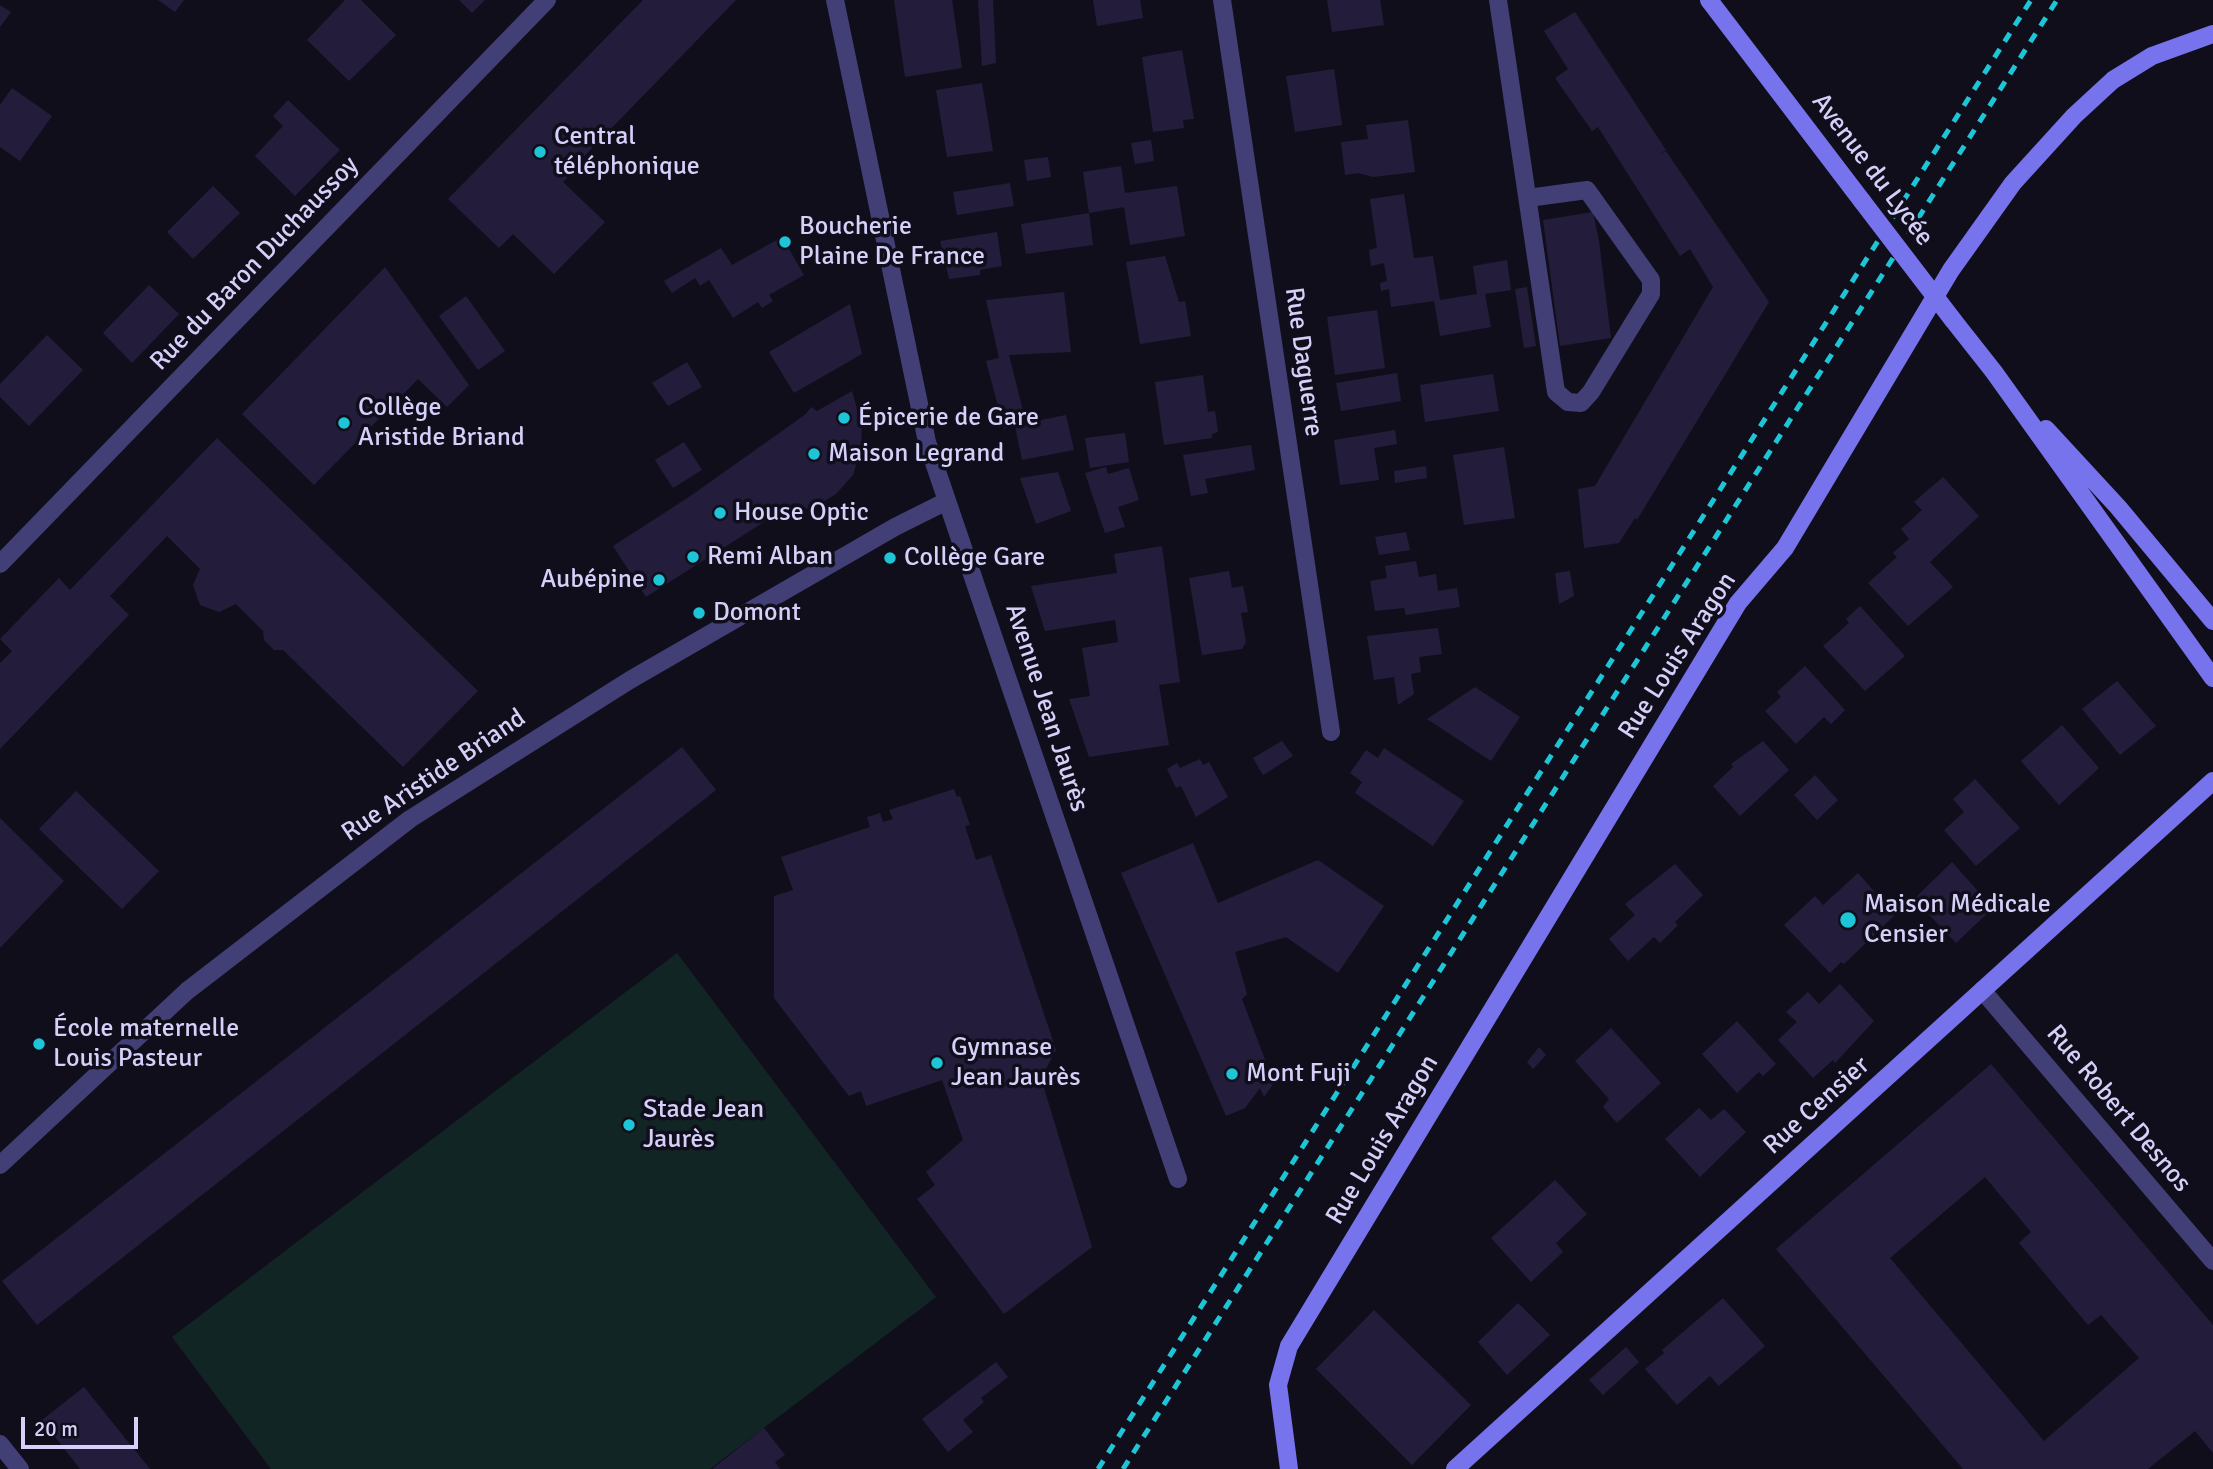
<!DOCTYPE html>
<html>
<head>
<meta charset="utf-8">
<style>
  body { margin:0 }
  #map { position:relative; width:2213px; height:1469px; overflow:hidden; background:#110e1c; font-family:Signika,sans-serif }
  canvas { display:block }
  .scale { position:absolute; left:21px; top:1417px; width:117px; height:32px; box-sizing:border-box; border:4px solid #d4d0f9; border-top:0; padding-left:9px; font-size:21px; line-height:24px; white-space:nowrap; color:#d4d0f9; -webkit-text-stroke:5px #110e1c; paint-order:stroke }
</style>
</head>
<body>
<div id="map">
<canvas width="2213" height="1469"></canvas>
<div class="scale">20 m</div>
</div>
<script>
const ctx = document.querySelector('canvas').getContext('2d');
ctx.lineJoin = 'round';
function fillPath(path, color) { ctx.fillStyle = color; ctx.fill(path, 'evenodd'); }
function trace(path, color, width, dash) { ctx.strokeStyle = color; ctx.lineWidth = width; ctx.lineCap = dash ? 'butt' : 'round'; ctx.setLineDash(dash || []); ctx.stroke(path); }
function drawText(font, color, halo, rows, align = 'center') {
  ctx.font = font + ' Signika,sans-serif'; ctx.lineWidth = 7; ctx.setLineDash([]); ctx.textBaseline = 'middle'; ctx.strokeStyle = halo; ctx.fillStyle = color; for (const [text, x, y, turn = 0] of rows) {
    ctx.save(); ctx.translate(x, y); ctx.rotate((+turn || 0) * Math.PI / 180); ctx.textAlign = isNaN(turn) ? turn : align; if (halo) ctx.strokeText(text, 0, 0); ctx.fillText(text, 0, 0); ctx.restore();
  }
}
fillPath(new Path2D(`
  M 677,953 L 936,1297 L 710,1469 L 271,1469 L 172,1337 Z`), '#122525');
fillPath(new Path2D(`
  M 158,0 L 184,0 L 175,12 Z
  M 345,0 L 361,0 L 396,35 L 349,81 L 307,40 Z
  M 459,0 L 485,0 L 472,13 Z
  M 643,0 L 736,0 L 566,175 L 568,177 L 563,182 L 605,222 L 554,274 L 513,234 L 499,248 L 448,199 Z
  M 894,0 L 952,0 L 962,68 L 905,77 Z
  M 978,0 L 993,0 L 996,63 L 982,66 Z
  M 1093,0 L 1140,0 L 1143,18 L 1097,26 Z
  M 1327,0 L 1380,0 L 1384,25 L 1332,32 Z
  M 0,5 L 11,12 L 0,27 Z
  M 1575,12 L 1666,150 L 1660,154 L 1666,151 L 1769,302 L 1637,520 L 1635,518 L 1619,543 L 1584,548 L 1578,489 L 1595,486 L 1713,287 L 1690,249 L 1680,256 L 1598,127 L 1592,131 L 1555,78 L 1568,69 L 1544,31 Z
  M 1182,50 L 1194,119 L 1183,120 L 1184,128 L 1153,132 L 1142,57 Z
  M 1334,69 L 1342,125 L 1295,132 L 1286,76 Z
  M 982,83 L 993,151 L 947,157 L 936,90 Z
  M 12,88 L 52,116 L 20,161 L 0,147 L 0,105 Z
  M 288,100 L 340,150 L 295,196 L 255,156 L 283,126 L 273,116 Z
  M 1408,120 L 1415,172 L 1373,177 L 1358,173 L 1345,175 L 1341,142 L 1368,139 L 1366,125 Z
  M 1151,140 L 1154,161 L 1135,164 L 1131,143 Z
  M 1048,157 L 1051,177 L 1027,181 L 1024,160 Z
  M 1121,166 L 1125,193 L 1177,186 L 1185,236 L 1130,245 L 1124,207 L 1089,213 L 1083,172 Z
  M 1010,183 L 1014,206 L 957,215 L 953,192 Z
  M 213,186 L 240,213 L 193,259 L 167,232 Z
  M 1404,194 L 1414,258 L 1433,256 L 1440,300 L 1477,294 L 1473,266 L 1507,260 L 1511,290 L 1485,294 L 1491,327 L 1440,336 L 1434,301 L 1391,307 L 1389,289 L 1381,291 L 1380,283 L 1387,281 L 1384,263 L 1371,266 L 1369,250 L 1377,248 L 1370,199 Z
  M 1593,212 L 1599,241 L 1611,338 L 1560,346 L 1543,220 Z
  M 1089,213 L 1093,245 L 1026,254 L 1021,224 Z
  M 997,232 L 1002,266 L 980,270 L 980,275 L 949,279 L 940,241 Z
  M 782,237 L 804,275 L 769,295 L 773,301 L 762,308 L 758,302 L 733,318 L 709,280 L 700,286 L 695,278 L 672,293 L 664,281 L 721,248 L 732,265 Z
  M 1165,256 L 1179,302 L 1185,301 L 1191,336 L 1140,344 L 1126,262 Z
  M 385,267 L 469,385 L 447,407 L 418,379 L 314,485 L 242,414 Z
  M 149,285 L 179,314 L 132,363 L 103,333 Z
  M 1527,287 L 1536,346 L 1524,348 L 1515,289 Z
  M 1064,292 L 1071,352 L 1009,355 L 1026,423 L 1066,415 L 1074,450 L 1022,460 L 1015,426 L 1004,429 L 986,361 L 999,358 L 986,300 Z
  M 466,296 L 505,351 L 478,370 L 439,316 Z
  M 850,304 L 862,354 L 794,393 L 769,352 Z
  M 1377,310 L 1385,368 L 1335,375 L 1327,317 Z
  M 47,335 L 83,370 L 29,426 L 0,397 L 0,384 Z
  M 687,362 L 702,387 L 668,406 L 652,383 Z
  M 1397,373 L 1401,401 L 1341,411 L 1336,383 Z
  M 1493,374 L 1499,411 L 1425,422 L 1420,385 Z
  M 1203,375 L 1208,412 L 1215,411 L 1218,432 L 1212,434 L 1212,438 L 1164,445 L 1155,382 Z
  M 852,391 L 862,426 L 861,449 L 853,475 L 836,494 L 810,510 L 794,503 L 646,597 L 613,546 L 689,497 L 806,414 L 811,407 L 817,411 Z
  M 1395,430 L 1397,444 L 1374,448 L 1379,480 L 1340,485 L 1334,440 Z
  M 1125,433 L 1129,462 L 1090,468 L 1085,438 Z
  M 217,438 L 478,691 L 403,767 L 283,650 L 274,650 L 264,640 L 263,631 L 236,604 L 219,612 L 200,605 L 193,585 L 200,569 L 167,536 L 110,596 L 129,615 L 0,749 L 0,663 L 12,651 L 0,639 L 59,578 L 70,590 Z
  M 684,442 L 702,470 L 673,488 L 655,460 Z
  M 1251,445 L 1255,470 L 1205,479 L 1208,493 L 1191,496 L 1183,455 Z
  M 1504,447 L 1515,518 L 1464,525 L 1453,455 Z
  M 1426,466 L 1427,478 L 1395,483 L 1394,471 Z
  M 1106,467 L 1108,474 L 1129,468 L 1139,500 L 1118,507 L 1125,527 L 1105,533 L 1085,473 Z
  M 1058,472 L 1071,511 L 1036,524 L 1020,478 Z
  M 1943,477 L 1979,516 L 1930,562 L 1953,587 L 1908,626 L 1868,583 L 1897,557 L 1893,553 L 1909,539 L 1901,529 L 1922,510 L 1914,502 Z
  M 1406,532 L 1410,550 L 1379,555 L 1375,537 Z
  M 1162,546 L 1180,682 L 1159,685 L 1169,745 L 1089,757 L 1069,699 L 1090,696 L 1082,648 L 1118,642 L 1115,620 L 1045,631 L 1031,586 L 1117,573 L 1114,554 Z
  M 1416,561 L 1419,577 L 1436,574 L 1438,591 L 1457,588 L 1460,607 L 1406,615 L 1404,608 L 1375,611 L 1370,581 L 1387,578 L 1385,566 Z
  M 1229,571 L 1232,588 L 1243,586 L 1248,612 L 1241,613 L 1246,642 L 1242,649 L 1202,655 L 1189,578 Z
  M 1570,571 L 1574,596 L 1559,604 L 1555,573 Z
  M 1860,606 L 1905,656 L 1865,691 L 1823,646 L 1849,623 L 1846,619 Z
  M 1438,628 L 1442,654 L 1419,657 L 1421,672 L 1411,674 L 1414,694 L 1398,705 L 1394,677 L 1374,680 L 1367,636 Z
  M 1805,666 L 1845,710 L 1831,724 L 1824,717 L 1796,744 L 1765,711 L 1781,697 L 1777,692 Z
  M 2117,681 L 2156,726 L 2120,755 L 2082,709 Z
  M 1475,687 L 1520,717 L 1491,761 L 1427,719 Z
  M 2062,725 L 2099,768 L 2059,805 L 2021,761 Z
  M 1282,741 L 1293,756 L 1263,775 L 1253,758 Z
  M 1763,741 L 1789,770 L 1740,816 L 1713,786 L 1733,767 L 1731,764 Z
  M 682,747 L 716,790 L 37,1325 L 2,1281 Z
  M 1384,748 L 1464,801 L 1433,846 L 1355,793 L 1362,782 L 1350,773 L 1366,750 L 1378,758 Z
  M 1200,759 L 1203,765 L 1209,762 L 1228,797 L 1196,817 L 1181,786 L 1176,788 L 1167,769 L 1177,763 L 1180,768 Z
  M 1815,775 L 1838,800 L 1817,820 L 1794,795 Z
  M 1975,779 L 2020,828 L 1976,866 L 1944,830 L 1964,812 L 1953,799 Z
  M 954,789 L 957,797 L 960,796 L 970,825 L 965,826 L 976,860 L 991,855 L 1056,1050 L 1041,1078 L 1092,1247 L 1004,1314 L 917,1199 L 935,1185 L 926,1172 L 963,1140 L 942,1080 L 866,1106 L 861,1091 L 849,1096 L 774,998 L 774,896 L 793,890 L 781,857 L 870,827 L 867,817 L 880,813 L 883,822 L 893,819 L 889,810 Z
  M 76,791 L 159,871 L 122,909 L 39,829 Z
  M 0,818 L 64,881 L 0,948 Z
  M 1193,843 L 1218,903 L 1318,860 L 1384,906 L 1338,973 L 1286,937 L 1235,952 L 1247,994 L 1242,999 L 1274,1083 L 1264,1097 L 1260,1088 L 1245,1108 L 1226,1116 L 1121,873 Z
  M 1952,862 L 1993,908 L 1956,943 L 1914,899 Z
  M 1675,864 L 1703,895 L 1675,922 L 1678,925 L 1660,943 L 1654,937 L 1628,961 L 1609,939 L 1635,915 L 1625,904 Z
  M 1858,873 L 1895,915 L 1844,964 L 1841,962 L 1830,973 L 1784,925 L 1815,896 L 1823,905 Z
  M 1840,984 L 1874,1021 L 1835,1063 L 1833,1060 L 1813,1078 L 1778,1040 L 1797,1022 L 1786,1012 L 1808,992 L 1819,1004 Z
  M 1737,1021 L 1776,1064 L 1763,1076 L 1759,1072 L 1737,1093 L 1702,1054 Z
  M 1611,1028 L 1661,1083 L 1617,1123 L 1603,1107 L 1609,1099 L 1575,1061 Z
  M 1539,1047 L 1546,1055 L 1533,1069 L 1527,1062 Z
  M 1991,1064 L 2213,1325 L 2213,1453 L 2195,1431 L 2148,1469 L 1963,1469 L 1776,1249 ZM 1985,1177 L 2031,1232 L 2019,1243 L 2088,1325 L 2101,1315 L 2139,1358 L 2044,1441 L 1890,1258 Z
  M 1699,1108 L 1711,1120 L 1724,1109 L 1746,1132 L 1700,1177 L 1665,1139 Z
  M 1555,1180 L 1587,1214 L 1556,1243 L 1563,1252 L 1531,1282 L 1491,1238 Z
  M 1723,1298 L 1765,1346 L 1719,1386 L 1710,1376 L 1677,1405 L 1645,1369 L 1664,1353 L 1662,1350 Z
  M 1518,1303 L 1550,1335 L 1507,1375 L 1478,1342 Z
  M 1374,1310 L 1471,1405 L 1412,1465 L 1316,1369 Z
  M 1626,1347 L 1639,1362 L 1603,1395 L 1589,1380 Z
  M 996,1362 L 1008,1377 L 981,1398 L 984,1402 L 963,1420 L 973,1432 L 948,1452 L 922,1419 Z
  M 84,1387 L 150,1469 L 80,1469 L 42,1420 Z
  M 764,1428 L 785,1455 L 775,1462 L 780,1469 L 712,1469 Z`), '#231d3b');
trace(new Path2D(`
  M 835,0 L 927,442 L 1178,1179
  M 1222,0 L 1331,732
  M 1498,0 L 1556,392 L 1568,402 L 1581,403 L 1591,392 L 1651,294 L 1651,280 L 1587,190 L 1528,198
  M 0,564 L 547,0
  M 1982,990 L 2213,1261
  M 0,1165 L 187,991 L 410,819 L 630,680 L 895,527 L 947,501
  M 0,1444 L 20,1469`), '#413f75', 18);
trace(new Path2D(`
  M 1709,0 L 1862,201
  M 1953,320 L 1994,372 L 2213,678
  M 2046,429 L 2118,507 L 2213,621
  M 1289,1469 L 1278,1385 L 1289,1346 L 1738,603 L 1785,548 L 1951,270 L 2013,183 L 2074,116 L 2113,80 L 2152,56 L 2213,34
  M 1455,1469 L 2213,781`), '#7673ec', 18);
trace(new Path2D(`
  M 1098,1469 L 2031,0
  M 1123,1469 L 2057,0`), '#1dc5d7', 5, [10, 9]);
trace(new Path2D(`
  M 1862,201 L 1953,320`), '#7673ec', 18);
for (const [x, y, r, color] of [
  [540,152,7,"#1dc5d7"],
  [785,242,7,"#1dc5d7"],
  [844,418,7,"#1dc5d7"],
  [344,423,7,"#1dc5d7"],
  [814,454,7,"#1dc5d7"],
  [720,513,7,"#1dc5d7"],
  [693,557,7,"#1dc5d7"],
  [890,558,7,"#1dc5d7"],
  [659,580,7,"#1dc5d7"],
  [699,613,7,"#1dc5d7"],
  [1848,920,9,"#1dc5d7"],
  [39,1044,7,"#1dc5d7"],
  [937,1063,7,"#1dc5d7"],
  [1232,1074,7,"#1dc5d7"],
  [629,1125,7,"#1dc5d7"]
]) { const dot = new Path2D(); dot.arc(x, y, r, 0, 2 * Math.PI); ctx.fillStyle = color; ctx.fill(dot); trace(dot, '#110e1c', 2.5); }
drawText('26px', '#d4d0f9', '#110e1c', [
  ["Central",554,137],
  ["téléphonique",554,167],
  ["Boucherie",799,227],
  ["Plaine De France",799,257],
  ["Collège",358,408],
  ["Aristide Briand",358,438],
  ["Épicerie de Gare",858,418],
  ["Maison Legrand",828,454],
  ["House Optic",734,513],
  ["Remi Alban",707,557],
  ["Collège Gare",904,558],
  ["Aubépine",645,580,"right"],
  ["Domont",713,613],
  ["Maison Médicale",1864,905],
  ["Censier",1864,935],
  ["École maternelle",53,1029],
  ["Louis Pasteur",53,1059],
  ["Gymnase",951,1048],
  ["Jean Jaurès",951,1078],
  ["Mont Fuji",1246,1074],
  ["Stade Jean",643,1110],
  ["Jaurès",643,1140]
], 'left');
drawText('26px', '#d4d0f9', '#110e1c', [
  ["Avenue du Lycée",1872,170,53],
  ["Rue du Baron Duchaussoy",255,264,-46],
  ["Rue Daguerre",1303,362,82],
  ["Rue Louis Aragon",1678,656,-57],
  ["Avenue Jean Jaurès",1046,708,72],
  ["Rue Aristide Briand",434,776,-34],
  ["Rue Censier",1817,1106,-42],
  ["Rue Robert Desnos",2118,1109,50],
  ["Rue Louis Aragon",1383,1140,-59]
]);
</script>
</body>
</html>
